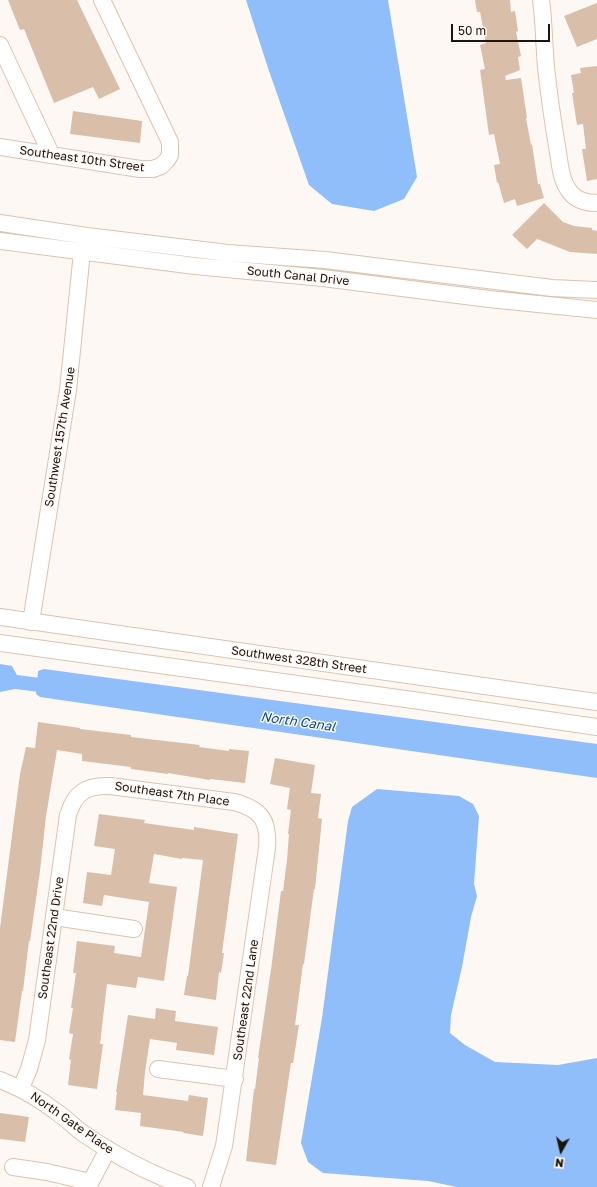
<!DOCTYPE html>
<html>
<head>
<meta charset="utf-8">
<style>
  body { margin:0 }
  #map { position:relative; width:597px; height:1187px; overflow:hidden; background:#fef8f4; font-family:"Golos Text",sans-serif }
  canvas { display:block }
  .north { position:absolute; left:541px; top:1131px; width:40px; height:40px; -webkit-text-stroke:3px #fef8f4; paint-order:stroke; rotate:188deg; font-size:11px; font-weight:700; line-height:16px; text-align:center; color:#1d140c }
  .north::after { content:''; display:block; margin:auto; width:14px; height:18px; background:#1d140c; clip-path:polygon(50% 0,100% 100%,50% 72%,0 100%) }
  .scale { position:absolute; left:451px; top:24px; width:99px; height:18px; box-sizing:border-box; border:2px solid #1d140c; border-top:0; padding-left:5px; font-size:12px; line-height:14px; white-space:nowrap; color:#1d140c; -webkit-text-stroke:3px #fef8f4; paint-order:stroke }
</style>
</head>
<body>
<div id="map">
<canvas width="597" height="1187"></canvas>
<div class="north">N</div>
<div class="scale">50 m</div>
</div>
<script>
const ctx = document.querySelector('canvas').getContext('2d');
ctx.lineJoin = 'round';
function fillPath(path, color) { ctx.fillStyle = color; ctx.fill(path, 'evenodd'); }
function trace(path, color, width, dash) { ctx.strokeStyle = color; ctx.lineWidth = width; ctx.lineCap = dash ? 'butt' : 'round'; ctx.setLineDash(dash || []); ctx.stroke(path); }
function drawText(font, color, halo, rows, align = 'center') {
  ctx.font = font + ' "Golos Text",sans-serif'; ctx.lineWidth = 3; ctx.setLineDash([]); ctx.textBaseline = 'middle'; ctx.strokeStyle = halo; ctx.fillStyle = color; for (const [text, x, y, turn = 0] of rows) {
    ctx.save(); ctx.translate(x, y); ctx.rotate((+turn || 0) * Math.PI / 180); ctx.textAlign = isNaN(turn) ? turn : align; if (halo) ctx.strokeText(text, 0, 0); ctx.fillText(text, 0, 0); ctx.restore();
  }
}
fillPath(new Path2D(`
  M 246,0 L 388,0 L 417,177 L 404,199 L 374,211 L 332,204 L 309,185 L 269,71 Z
  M 0,664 L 12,666 L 18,677 L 15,689 L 0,692 Z
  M 44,669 L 597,744 L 597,778 L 40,697 L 36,694 L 38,671 Z
  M 377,789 L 459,796 L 473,804 L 479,816 L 474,884 L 477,896 L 471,917 L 462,967 L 451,1015 L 450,1033 L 465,1045 L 495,1062 L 558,1065 L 597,1058 L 597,1187 L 457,1187 L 428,1181 L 323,1173 L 308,1162 L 301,1143 L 322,1018 L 348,821 L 352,807 Z`), '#8fbefa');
trace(new Path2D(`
  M 0,680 L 56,687`), '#8fbefa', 14);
fillPath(new Path2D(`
  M 8,0 L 77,0 L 120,89 L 99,99 L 93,87 L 54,103 L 24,29 L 20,30 Z
  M 475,0 L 510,0 L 511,12 L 515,11 L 518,31 L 516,32 L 521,56 L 518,57 L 520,70 L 505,76 L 506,80 L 521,78 L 527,118 L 526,118 L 531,145 L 532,144 L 538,184 L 540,184 L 544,198 L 517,206 L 515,199 L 504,203 L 498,182 L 497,183 L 494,165 L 500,164 L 494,134 L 489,135 L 480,70 L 485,69 L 480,45 L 486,43 L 480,12 L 477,12 Z
  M 597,3 L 597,39 L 577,47 L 564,16 Z
  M 597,66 L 597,179 L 587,181 L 582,149 L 586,149 L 583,124 L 577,125 L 572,93 L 574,93 L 571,75 L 581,73 L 580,68 Z
  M 73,111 L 142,121 L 140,143 L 70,134 Z
  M 544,203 L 563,222 L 574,226 L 592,228 L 592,230 L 597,231 L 597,254 L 570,252 L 537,239 L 527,249 L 512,235 Z
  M 38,722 L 80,728 L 80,729 L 131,735 L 131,737 L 200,745 L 199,747 L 229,751 L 229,749 L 249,751 L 245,783 L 210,779 L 210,780 L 168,773 L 168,774 L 131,769 L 131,767 L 82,761 L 82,754 L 57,750 L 46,816 L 40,871 L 30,941 L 29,941 L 23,991 L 22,991 L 15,1042 L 0,1040 L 0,928 L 20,774 L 26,747 L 35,748 Z
  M 275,758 L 315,765 L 311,793 L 321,794 L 318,818 L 322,819 L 315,889 L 314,889 L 304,964 L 303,964 L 295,1025 L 299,1025 L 293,1063 L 291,1063 L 276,1165 L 246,1161 L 254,1089 L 255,1089 L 259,1058 L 258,1058 L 271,969 L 271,970 L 281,891 L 283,891 L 287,860 L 289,834 L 288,834 L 291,810 L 287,809 L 290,788 L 270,784 Z
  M 99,814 L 145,820 L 144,823 L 194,830 L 194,827 L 238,834 L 222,953 L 224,953 L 221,973 L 219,972 L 216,1000 L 184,995 L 187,976 L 188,976 L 203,860 L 182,858 L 182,859 L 154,854 L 149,883 L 177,887 L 164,981 L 138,977 L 136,988 L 107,984 L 100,1044 L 103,1044 L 97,1089 L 68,1085 L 71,1060 L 69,1059 L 73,1034 L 69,1033 L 73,1008 L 71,1008 L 76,973 L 73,973 L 77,941 L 115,946 L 114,953 L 141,957 L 149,902 L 104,895 L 102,906 L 83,903 L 87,872 L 111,875 L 115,849 L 94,846 Z
  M 156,1008 L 176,1011 L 175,1021 L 218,1027 L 214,1055 L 176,1050 L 177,1043 L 150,1039 L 145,1072 L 143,1095 L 188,1101 L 189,1095 L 208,1098 L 203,1136 L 183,1133 L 184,1132 L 140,1126 L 141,1113 L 115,1110 L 117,1092 L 116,1092 L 128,1015 L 155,1019 Z
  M 0,1113 L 29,1117 L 25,1142 L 0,1139 Z`), '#d9bea9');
const minor = new Path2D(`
  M 541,0 C 544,22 544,44 546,67 C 549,95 553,123 558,152 C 560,165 561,181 570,192 C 576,200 587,203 597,203
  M 0,45 L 51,154
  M 0,147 L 140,169 L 153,169 L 161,166 L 167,160 L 170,155 L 170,142 L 102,0
  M 0,223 L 87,236 L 228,253 L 325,260 L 552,288 L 597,290
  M 0,241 L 195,266 L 323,278 L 489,299 L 597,310
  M 0,617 L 597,702
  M 31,622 L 68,390 L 82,252
  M 0,643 L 420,701 L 597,727
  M 54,917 L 134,929
  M 158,1069 L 235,1079
  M 0,1080 C 21,1088 40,1099 58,1113 C 67,1119 75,1128 84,1134 C 116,1156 150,1174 187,1187
  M 21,1088 L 29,1069 L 37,1040 L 68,815 C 75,792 87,785 110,786 L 234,802 C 261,809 269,820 267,848 L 224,1146 L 211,1187
  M 13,1167 L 47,1172 L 90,1182
  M 88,1187 L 108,1149`);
trace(minor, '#ddc3ae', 18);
trace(minor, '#fff', 16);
drawText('12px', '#1d140c', '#fef8f4', [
  ["Southeast 10th Street",82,159,8],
  ["South Canal Drive",298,276,6],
  ["Southwest 157th Avenue",60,437,-81],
  ["Southwest 328th Street",299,660,8],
  ["Southeast 7th Place",172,794,8],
  ["Southeast 22nd Drive",51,938,-82],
  ["Southeast 22nd Lane",246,1000,-82],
  ["North Gate Place",72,1123,35]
]);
drawText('italic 13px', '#074b90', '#fef8f4', [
  ["North Canal",298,722,8]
]);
</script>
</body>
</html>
